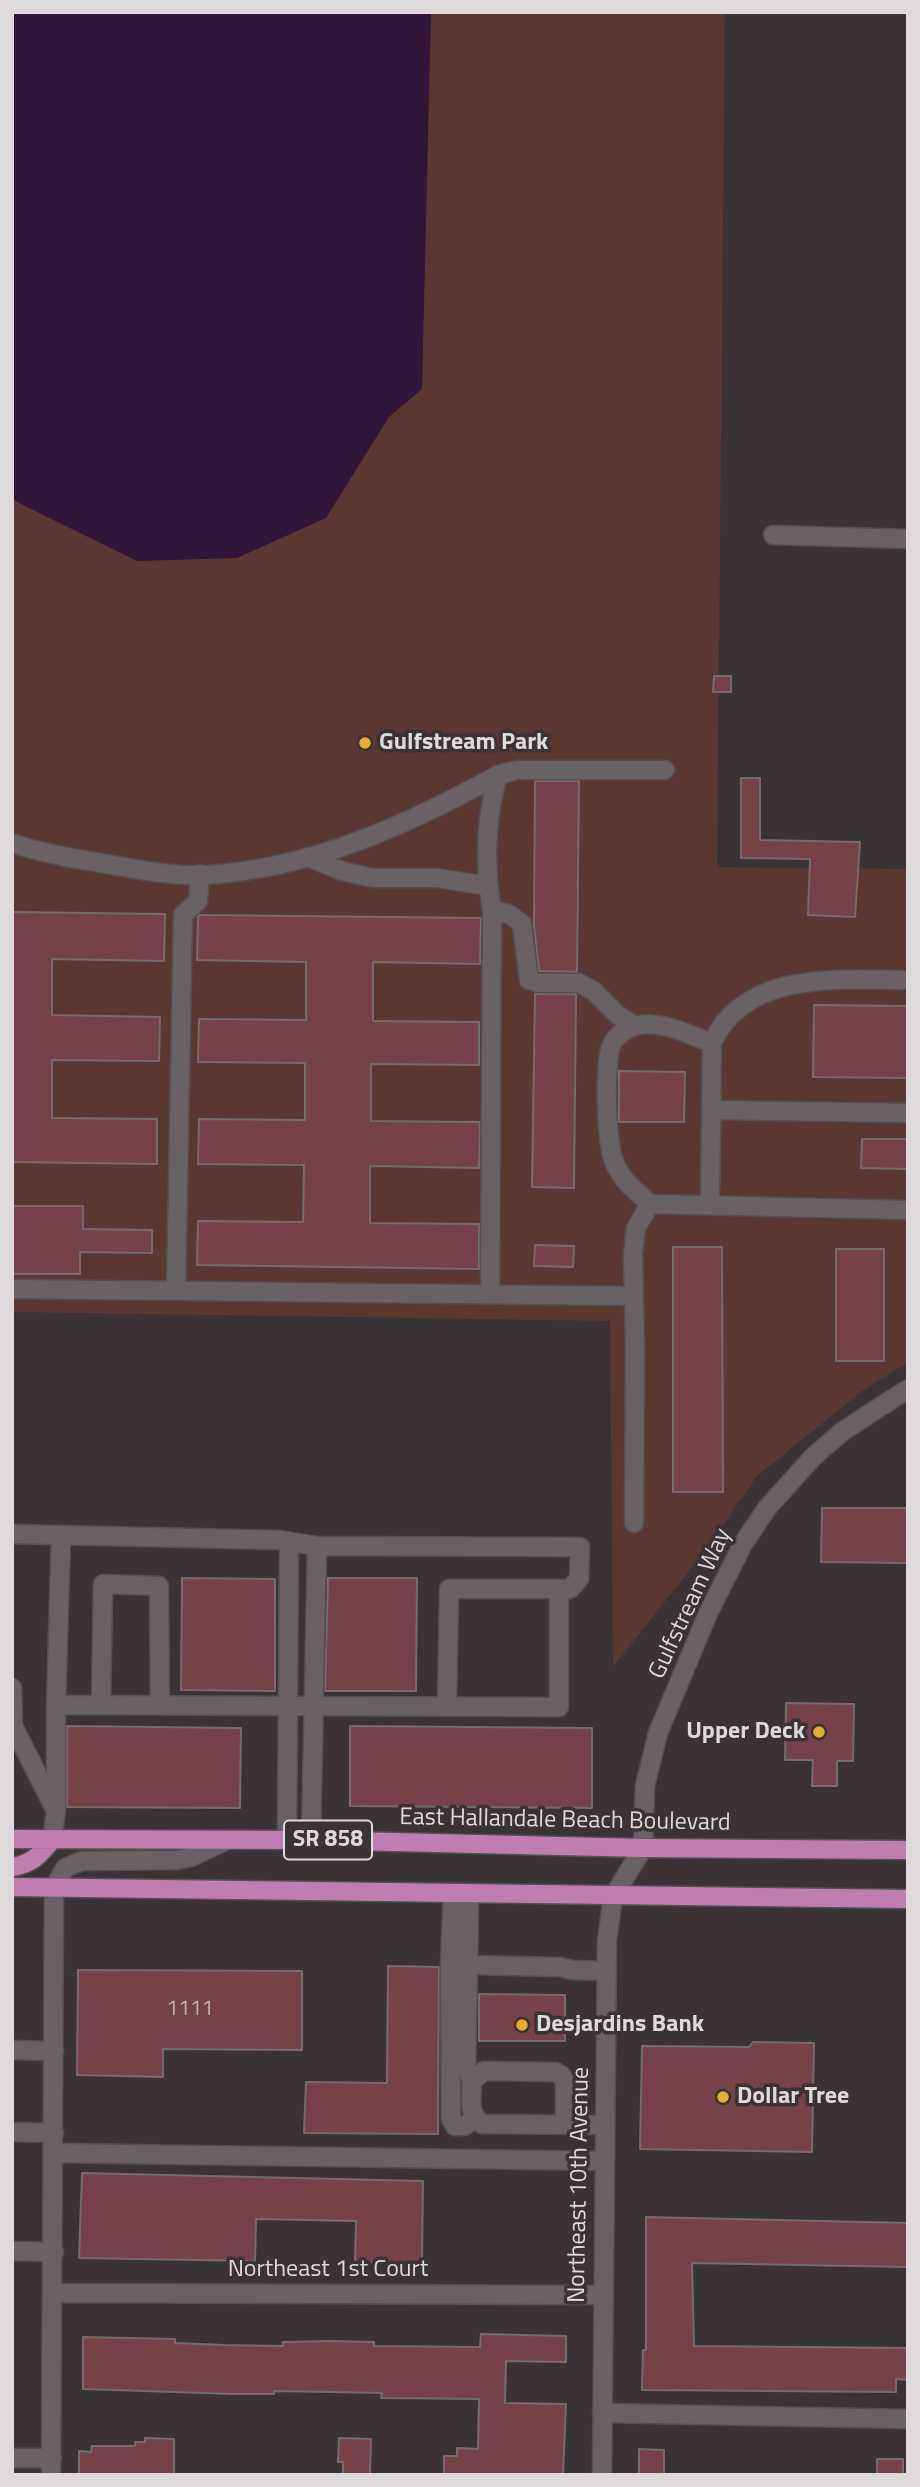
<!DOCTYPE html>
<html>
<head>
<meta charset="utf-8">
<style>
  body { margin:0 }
  #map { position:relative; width:920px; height:2487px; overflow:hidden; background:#3a3235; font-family:"Titillium Web",sans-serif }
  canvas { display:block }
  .frame { position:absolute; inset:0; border:14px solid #ded9da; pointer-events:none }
</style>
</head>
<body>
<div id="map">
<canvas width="920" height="2487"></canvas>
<div class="frame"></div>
</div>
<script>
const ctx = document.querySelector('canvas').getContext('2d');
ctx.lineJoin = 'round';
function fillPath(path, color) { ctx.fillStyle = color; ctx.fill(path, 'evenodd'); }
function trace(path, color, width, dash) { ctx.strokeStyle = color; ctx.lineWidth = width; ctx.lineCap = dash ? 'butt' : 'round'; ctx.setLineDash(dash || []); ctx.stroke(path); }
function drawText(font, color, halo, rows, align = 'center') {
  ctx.font = font + ' "Titillium Web",sans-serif'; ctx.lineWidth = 7; ctx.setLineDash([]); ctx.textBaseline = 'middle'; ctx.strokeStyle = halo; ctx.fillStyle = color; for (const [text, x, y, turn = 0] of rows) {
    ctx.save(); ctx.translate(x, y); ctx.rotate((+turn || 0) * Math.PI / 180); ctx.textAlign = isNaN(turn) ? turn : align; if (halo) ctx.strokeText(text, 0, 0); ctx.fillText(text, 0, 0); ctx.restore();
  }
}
fillPath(new Path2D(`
  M 12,12 L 725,12 L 717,867 L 908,869 L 908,1362 L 861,1392 L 757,1476 L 706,1550 L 613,1667 L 610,1321 L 12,1312 Z`), '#5b3731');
fillPath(new Path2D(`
  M 12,12 L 431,12 L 422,389 L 389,417 L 326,518 L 237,558 L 137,561 L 17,502 L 12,497 Z`), '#31153a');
const building = new Path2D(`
  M 714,676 L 731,676 L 731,692 L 713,692 Z
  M 741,778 L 760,778 L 760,840 L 860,842 L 855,917 L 808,915 L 810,859 L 741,858 Z
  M 535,781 L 579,781 L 577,972 L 539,971 L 534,925 Z
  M 12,912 L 165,914 L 164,961 L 52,959 L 52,1015 L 160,1017 L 159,1061 L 52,1060 L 52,1118 L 157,1119 L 157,1164 L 12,1162 Z
  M 200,915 L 481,918 L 480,964 L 373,962 L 373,1021 L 479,1022 L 479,1065 L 371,1064 L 371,1121 L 480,1122 L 479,1168 L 370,1166 L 370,1223 L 479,1224 L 479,1269 L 197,1265 L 198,1221 L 303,1222 L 304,1165 L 198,1164 L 199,1119 L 305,1120 L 305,1063 L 198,1062 L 199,1019 L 306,1020 L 306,962 L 197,960 L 198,917 Z
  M 535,994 L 576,994 L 574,1188 L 532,1187 Z
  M 814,1005 L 908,1006 L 908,1078 L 813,1077 Z
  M 619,1071 L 685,1072 L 684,1122 L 619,1122 Z
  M 862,1139 L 908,1139 L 908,1169 L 861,1168 Z
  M 12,1206 L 83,1206 L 83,1229 L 152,1230 L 152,1253 L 80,1252 L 80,1274 L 12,1274 Z
  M 535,1245 L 574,1246 L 573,1267 L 534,1266 Z
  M 673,1247 L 722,1247 L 723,1492 L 673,1492 Z
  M 836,1249 L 884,1249 L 884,1361 L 836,1361 Z
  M 822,1508 L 908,1508 L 908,1563 L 821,1562 Z
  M 182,1578 L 275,1579 L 275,1691 L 181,1690 Z
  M 328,1578 L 417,1578 L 416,1691 L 325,1691 Z
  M 786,1703 L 854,1704 L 853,1761 L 837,1761 L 837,1786 L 812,1786 L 813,1760 L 785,1760 Z
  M 67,1726 L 241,1728 L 240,1808 L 67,1807 Z
  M 350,1726 L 592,1728 L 592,1808 L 350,1806 Z
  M 388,1966 L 439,1967 L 438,2134 L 304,2133 L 306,2082 L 387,2083 Z
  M 78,1970 L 302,1971 L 302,2050 L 163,2049 L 163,2077 L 77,2075 Z
  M 479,1994 L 565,1995 L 565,2041 L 479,2041 Z
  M 753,2042 L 814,2043 L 812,2152 L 640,2149 L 642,2046 L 749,2047 Z
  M 82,2173 L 423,2181 L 422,2263 L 355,2262 L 356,2221 L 256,2219 L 255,2261 L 79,2258 Z
  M 646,2217 L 908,2223 L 908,2267 L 692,2263 L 694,2346 L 908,2348 L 908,2380 L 896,2379 L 896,2392 L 642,2390 L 643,2350 L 646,2350 Z
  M 481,2334 L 566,2336 L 566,2362 L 506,2361 L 505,2403 L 566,2404 L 563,2475 L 444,2475 L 444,2456 L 457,2456 L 457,2448 L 478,2449 L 479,2399 L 381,2398 L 382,2393 L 331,2392 L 274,2391 L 274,2394 L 234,2394 L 83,2389 L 83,2337 L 175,2339 L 175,2343 L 224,2345 L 283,2346 L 283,2342 L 331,2341 L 374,2342 L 374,2346 L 480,2347 Z
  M 145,2438 L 174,2439 L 174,2475 L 79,2475 L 79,2451 L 91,2452 L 92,2446 L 135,2446 L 135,2442 L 145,2442 Z
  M 339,2438 L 371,2439 L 370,2475 L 343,2475 L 343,2462 L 338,2462 Z
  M 639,2449 L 664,2450 L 664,2475 L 639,2475 Z
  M 877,2459 L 903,2459 L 903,2475 L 877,2475 Z`);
fillPath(building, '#774149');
trace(building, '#766c6d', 2);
const minor = new Path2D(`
  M 773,535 L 908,539
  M 12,843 C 41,853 71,858 101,863 C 135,869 172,877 207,875 C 313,868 407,825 498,775
  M 308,857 L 342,871 L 373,878 L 437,878 L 488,886
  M 492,910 L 509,914 L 522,924 L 529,980 L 539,983 L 579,983 L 594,991 L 618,1015 L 635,1026
  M 712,1110 L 908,1113
  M 650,1204 L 908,1210
  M 710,1204 L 712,1043 C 746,969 841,980 908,980
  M 12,1289 L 633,1296
  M 176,1291 L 183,915 L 198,901 L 200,874
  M 490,1294 L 492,910 C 484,863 485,820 498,775 L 517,770 L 665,770
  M 634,1523 L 635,1349 L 633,1254 L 636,1228 L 650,1204 C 637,1192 622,1181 615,1164 C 606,1146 603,1058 613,1042 C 618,1034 626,1029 635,1026 C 660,1019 689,1035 712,1043
  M 12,1534 L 279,1540 L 317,1546 L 580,1547 L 579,1579 L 570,1589 L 559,1589
  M 12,1688 L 13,1726 L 56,1811 L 52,1840
  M 56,1705 L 61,1535
  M 101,1705 L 103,1584 L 159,1586 L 160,1705
  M 56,1811 L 56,1705 L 559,1707 L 559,1589 L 449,1589 L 447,1707
  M 287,1840 L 289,1542
  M 311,1840 L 317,1546
  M 453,1895 L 450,1964 L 451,2119 L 455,2126 L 464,2126 L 476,2119
  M 458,1964 L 468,1965 L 469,1894
  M 12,2050 L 54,2051
  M 472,2081 L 466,2067 L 468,1965 L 560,1967 L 572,1970 L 606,1971
  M 565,2125 L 565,2082 L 562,2076 L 556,2072 L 484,2071 L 472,2081 C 472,2096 467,2114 482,2124 L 605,2125
  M 12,2132 L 54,2133
  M 54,2153 L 604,2161
  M 12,2251 L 54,2252
  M 53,2293 L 603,2295
  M 602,2413 L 908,2419
  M 12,2458 L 52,2458
  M 51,2475 L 54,1888 L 65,1868 L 82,1861 L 177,1860 L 191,1857 L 227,1840
  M 602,2475 L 607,1940 L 613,1897 L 643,1848 L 645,1786 L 658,1733 L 709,1611 L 743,1544 L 768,1507 L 814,1456 L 843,1431 L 908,1389`);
const major = new Path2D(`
  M 12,1839 L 311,1840 L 643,1848 L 908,1850
  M 12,1867 C 32,1864 40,1855 52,1840
  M 12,1887 L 908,1899`);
trace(minor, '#564f52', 21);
trace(major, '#564f52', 21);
trace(minor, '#6a6164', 18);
trace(major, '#c07eb0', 18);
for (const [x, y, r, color] of [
  [365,743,7,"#e2af34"],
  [819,1732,7,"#e2af34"],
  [522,2025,7,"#e2af34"],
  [723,2097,7,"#e2af34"]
]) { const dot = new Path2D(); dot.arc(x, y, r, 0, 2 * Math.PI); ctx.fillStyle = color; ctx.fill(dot); trace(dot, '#3a3235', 2.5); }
drawText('21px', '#c4b3b6', null, [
  ["1111",190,2010]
]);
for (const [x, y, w] of [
  [328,1840,88]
]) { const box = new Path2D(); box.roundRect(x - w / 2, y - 19.5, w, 39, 5); ctx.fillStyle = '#3a3235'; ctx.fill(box); trace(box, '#ded9da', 2); }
drawText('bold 23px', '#ded9da', null, [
  ["SR 858",328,1840]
]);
drawText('bold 24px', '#ded9da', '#3a3235', [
  ["Gulfstream Park",379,743],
  ["Upper Deck",805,1732,"right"],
  ["Desjardins Bank",536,2025],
  ["Dollar Tree",737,2097]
], 'left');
drawText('24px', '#ded9da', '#3a3235', [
  ["Gulfstream Way",691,1604,-65],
  ["East Hallandale Beach Boulevard",565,1821,1],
  ["Northeast 10th Avenue",580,2185,-89],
  ["Northeast 1st Court",328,2270]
]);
</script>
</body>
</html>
